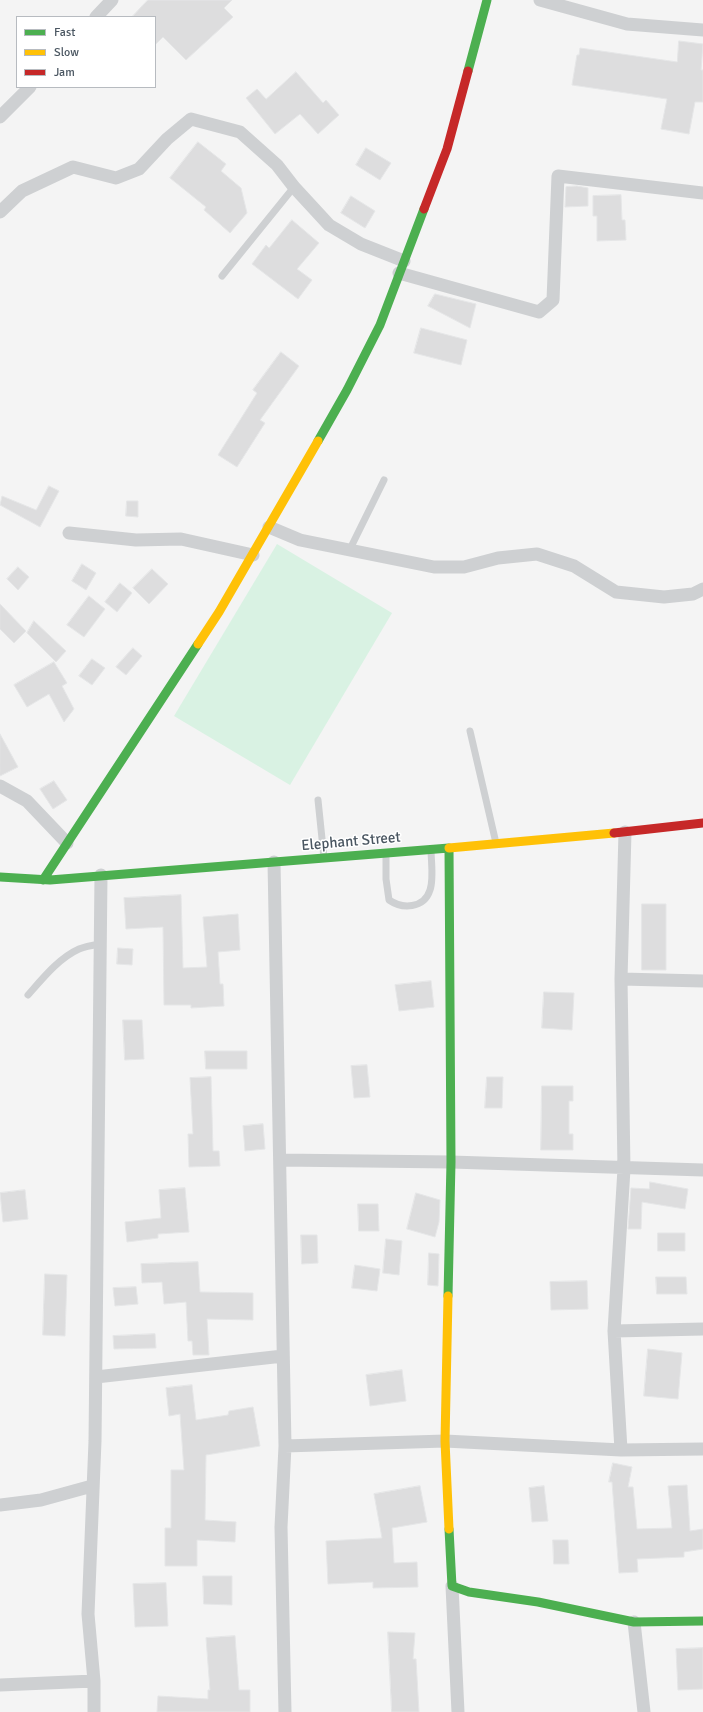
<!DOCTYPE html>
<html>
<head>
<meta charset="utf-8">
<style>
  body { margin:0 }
  #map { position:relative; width:703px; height:1712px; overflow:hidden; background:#f4f4f4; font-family:Signika,sans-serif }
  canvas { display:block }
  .legend { position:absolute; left:16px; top:16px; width:140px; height:72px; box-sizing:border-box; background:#fff; border:1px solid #b7bbc0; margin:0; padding:5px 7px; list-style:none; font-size:12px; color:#4a5661 }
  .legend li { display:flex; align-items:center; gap:8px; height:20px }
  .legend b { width:20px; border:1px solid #b7bbc0 }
</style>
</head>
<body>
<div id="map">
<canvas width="703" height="1712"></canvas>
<ul class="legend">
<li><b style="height:5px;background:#4caf50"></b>Fast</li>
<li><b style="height:5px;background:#ffc107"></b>Slow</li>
<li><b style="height:5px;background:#c62828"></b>Jam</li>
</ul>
</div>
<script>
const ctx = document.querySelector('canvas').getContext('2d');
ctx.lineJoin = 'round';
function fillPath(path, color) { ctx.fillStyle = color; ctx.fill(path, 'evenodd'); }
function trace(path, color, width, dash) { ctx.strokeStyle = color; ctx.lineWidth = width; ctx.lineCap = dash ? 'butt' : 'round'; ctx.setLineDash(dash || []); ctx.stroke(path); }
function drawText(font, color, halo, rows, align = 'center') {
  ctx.font = font + ' Signika,sans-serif'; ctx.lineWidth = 3; ctx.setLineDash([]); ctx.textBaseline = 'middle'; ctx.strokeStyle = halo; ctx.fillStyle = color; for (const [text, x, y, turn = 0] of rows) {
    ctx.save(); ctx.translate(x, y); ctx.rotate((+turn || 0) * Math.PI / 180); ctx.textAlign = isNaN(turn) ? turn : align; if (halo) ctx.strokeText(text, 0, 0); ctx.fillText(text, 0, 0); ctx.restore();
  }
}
fillPath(new Path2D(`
  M 277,544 L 392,613 L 290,785 L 174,716 Z`), '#d9f2e3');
const building = new Path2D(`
  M 148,0 L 232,0 L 224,8 L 233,17 L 186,60 L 163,37 L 155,45 L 155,17 L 132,17 Z
  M 679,41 L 703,44 L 701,70 L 703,70 L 703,102 L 695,102 L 689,134 L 661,129 L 667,99 L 572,85 L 577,55 L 579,55 L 580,48 L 677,62 Z
  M 296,72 L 323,103 L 326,100 L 339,115 L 318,134 L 300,114 L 275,134 L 246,98 L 257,89 L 266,99 Z
  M 198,142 L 226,164 L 221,171 L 241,188 L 247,213 L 230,233 L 204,210 L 206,207 L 170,178 Z
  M 366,148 L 391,163 L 380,180 L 356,165 Z
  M 577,186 L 588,188 L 588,206 L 565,207 L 566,187 Z
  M 621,195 L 622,220 L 625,220 L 626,240 L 597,241 L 597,216 L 593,216 L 593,196 Z
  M 351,196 L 375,211 L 365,228 L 341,213 Z
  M 292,220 L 319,243 L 297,269 L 312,280 L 298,299 L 252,264 L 266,245 L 269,248 Z
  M 435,294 L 476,304 L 470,328 L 428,306 Z
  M 421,328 L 467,340 L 461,365 L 414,353 Z
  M 281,352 L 299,366 L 260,420 L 265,423 L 237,467 L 218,455 L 257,393 L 253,390 Z
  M 49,486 L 59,491 L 40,527 L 0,505 L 2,496 L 36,510 Z
  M 127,501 L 138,501 L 138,517 L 126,516 Z
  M 82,564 L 96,573 L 86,590 L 72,581 Z
  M 18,567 L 29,577 L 18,590 L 7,579 Z
  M 152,569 L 168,584 L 149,604 L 133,588 Z
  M 120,583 L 132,593 L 117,612 L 105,602 Z
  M 89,596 L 105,609 L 84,637 L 67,625 Z
  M 0,604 L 26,631 L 14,643 L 0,629 Z
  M 34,621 L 66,651 L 56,662 L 27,633 Z
  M 133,648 L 142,656 L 126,675 L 116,667 Z
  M 92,659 L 105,668 L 92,685 L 79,676 Z
  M 54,662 L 67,683 L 62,686 L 74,709 L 64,722 L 49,694 L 27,707 L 14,685 Z
  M 0,734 L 18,767 L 0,776 Z
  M 54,781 L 67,800 L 53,809 L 40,789 Z
  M 181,895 L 183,968 L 207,967 L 203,917 L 238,914 L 240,950 L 218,952 L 220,984 L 223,984 L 224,1006 L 191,1008 L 191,1005 L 164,1005 L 163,927 L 126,929 L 124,898 Z
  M 642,904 L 666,904 L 666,970 L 642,970 Z
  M 118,948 L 133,949 L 132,965 L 117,964 Z
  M 431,981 L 434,1007 L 399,1011 L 395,985 Z
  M 544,992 L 574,993 L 572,1030 L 542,1028 Z
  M 123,1020 L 142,1020 L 144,1059 L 125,1060 Z
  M 205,1051 L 247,1051 L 247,1069 L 206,1069 Z
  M 367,1065 L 370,1097 L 354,1098 L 351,1066 Z
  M 211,1077 L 213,1151 L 219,1151 L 220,1166 L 189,1167 L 188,1134 L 193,1134 L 190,1078 Z
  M 487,1077 L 503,1077 L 502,1108 L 485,1108 Z
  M 542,1086 L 573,1086 L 573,1101 L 569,1101 L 569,1134 L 573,1134 L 573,1150 L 541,1150 Z
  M 263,1124 L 265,1149 L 245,1151 L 243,1126 Z
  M 650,1182 L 688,1189 L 685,1209 L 642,1202 L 641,1229 L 628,1229 L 631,1188 L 649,1189 Z
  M 185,1188 L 189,1232 L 158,1234 L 158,1238 L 127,1242 L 125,1222 L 161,1218 L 159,1190 Z
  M 25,1190 L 28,1219 L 3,1222 L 0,1193 Z
  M 416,1193 L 440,1200 L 439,1222 L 435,1237 L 407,1229 Z
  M 358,1204 L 378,1204 L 379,1231 L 359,1231 Z
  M 658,1233 L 685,1233 L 685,1251 L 658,1251 Z
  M 301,1235 L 317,1235 L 318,1263 L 302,1264 Z
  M 386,1239 L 402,1241 L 399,1275 L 383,1273 Z
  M 429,1253 L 439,1254 L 438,1286 L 428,1285 Z
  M 198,1262 L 200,1292 L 253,1293 L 253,1320 L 207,1319 L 209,1355 L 193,1355 L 192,1341 L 188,1341 L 186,1302 L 164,1304 L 162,1282 L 142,1283 L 141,1264 Z
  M 355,1265 L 380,1269 L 377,1291 L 352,1288 Z
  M 45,1274 L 67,1275 L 65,1336 L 43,1335 Z
  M 656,1277 L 686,1277 L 687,1294 L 657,1294 Z
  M 587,1281 L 588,1309 L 551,1310 L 550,1282 Z
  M 136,1287 L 138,1304 L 115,1306 L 113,1288 Z
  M 155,1334 L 156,1348 L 114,1349 L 113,1336 Z
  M 648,1349 L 682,1353 L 678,1399 L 644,1396 Z
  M 402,1370 L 406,1401 L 370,1406 L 366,1375 Z
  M 192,1385 L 196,1420 L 228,1415 L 229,1411 L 253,1407 L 260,1446 L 206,1455 L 205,1520 L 236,1522 L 235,1542 L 197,1540 L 197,1566 L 165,1566 L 165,1528 L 171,1528 L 171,1470 L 184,1470 L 180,1414 L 169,1416 L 166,1388 Z
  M 613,1463 L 632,1467 L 628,1487 L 633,1487 L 637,1529 L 672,1528 L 668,1486 L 687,1485 L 690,1531 L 703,1529 L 703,1549 L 684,1552 L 684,1557 L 637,1559 L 638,1572 L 619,1573 L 612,1482 L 609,1482 Z
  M 420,1486 L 427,1522 L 392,1528 L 394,1563 L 417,1562 L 418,1587 L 373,1588 L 373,1582 L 328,1584 L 326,1541 L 382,1538 L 374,1494 Z
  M 544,1486 L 548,1521 L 532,1522 L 529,1488 Z
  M 553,1540 L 568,1540 L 569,1564 L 554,1564 Z
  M 203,1576 L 232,1576 L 232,1605 L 204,1604 Z
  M 166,1583 L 168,1626 L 135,1627 L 133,1584 Z
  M 388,1632 L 415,1633 L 413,1659 L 416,1659 L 419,1712 L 392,1712 Z
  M 235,1636 L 239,1690 L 250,1690 L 250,1712 L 157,1712 L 158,1696 L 208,1699 L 208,1690 L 210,1690 L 206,1638 Z
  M 703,1648 L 703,1689 L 678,1690 L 676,1649 Z`);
fillPath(building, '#ddddde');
trace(building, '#e5e6e7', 1);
trace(new Path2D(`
  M 222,276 L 294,187
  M 349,551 L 384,480
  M 470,731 L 496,843
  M 318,800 L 324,858
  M 386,853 L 386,879 L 389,900 C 402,909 424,909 430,890 C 434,879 431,861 431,849
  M 28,995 C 43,978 59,958 79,949 C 86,946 94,945 101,944`), '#ced0d2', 7);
trace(new Path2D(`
  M 540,0 L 627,24 L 703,30
  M 96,17 L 112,0
  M 0,117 L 30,87
  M 0,212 L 22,191 L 73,167 L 116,178 L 139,169 L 167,139 L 191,119 L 240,132 L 277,165 L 294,187 L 329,225 L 361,244 L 404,261
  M 399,273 L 539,312 L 553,300 L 558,176 L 703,193
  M 269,527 L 300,540 L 434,567 L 464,567 L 498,558 L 537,554 L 574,566 L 616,592 L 664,597 L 693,594 L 703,589
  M 69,533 L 136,540 L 181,539 L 253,555
  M 0,786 L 27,801 L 67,843
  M 274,862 L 285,1446 L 281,1527 L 285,1712
  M 621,979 L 703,981
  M 280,1160 L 451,1162 L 703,1170
  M 614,1331 L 703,1329
  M 96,1377 L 283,1356
  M 285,1446 L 445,1441 L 621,1450 L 703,1449
  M 621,1450 L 614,1331 L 624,1169 L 621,979 L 625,832
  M 0,1505 L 41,1500 L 92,1486
  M 452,1586 L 458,1712
  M 634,1622 L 644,1712
  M 0,1685 L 94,1681
  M 94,1712 L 94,1681 L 88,1614 L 95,1441 L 101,875`), '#ced0d2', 13);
trace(new Path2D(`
  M 468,71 L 487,0
  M 318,441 L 347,390 L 380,325 L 424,209
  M 0,877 L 50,880 L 449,848
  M 43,880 L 198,644
  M 448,1296 L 451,1162 L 449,848
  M 449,1529 L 452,1586 L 469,1592 L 538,1602 L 634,1622 L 703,1621`), '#4caf50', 9);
trace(new Path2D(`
  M 198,644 L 219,612 L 318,441
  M 449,848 L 614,833
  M 448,1296 L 445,1441 L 449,1529`), '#ffc107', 9);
trace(new Path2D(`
  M 424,209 L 447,149 L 468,71
  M 614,833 L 703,823`), '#c62828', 9);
drawText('15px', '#4a5661', '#fff', [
  ["Elephant Street",351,842,-5]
]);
</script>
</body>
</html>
